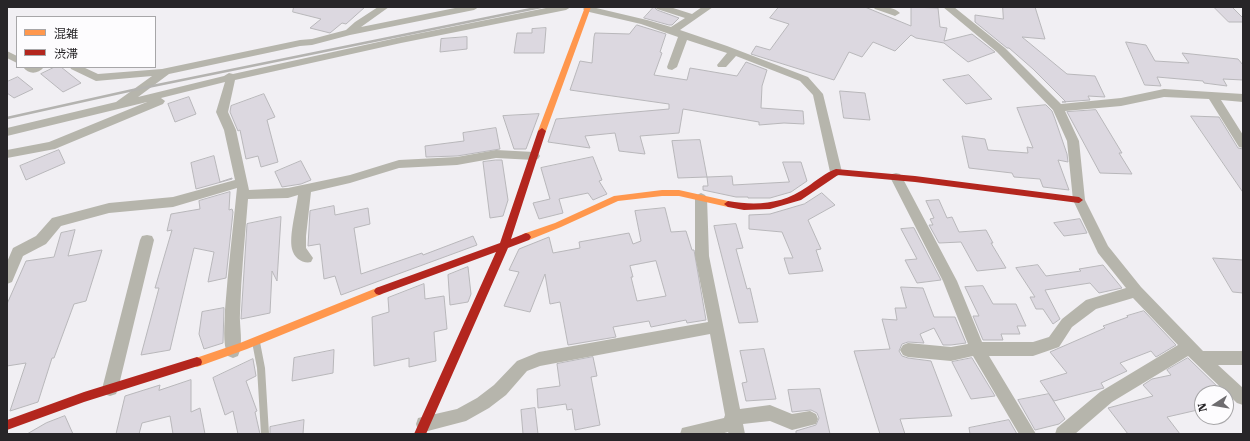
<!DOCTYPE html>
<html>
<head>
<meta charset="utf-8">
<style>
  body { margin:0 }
  #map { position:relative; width:1250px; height:441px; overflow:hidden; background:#f1eff3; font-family:"Roboto Serif","Noto Sans JP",serif }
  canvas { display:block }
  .frame { position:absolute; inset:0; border:8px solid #272528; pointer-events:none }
  .legend { position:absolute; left:16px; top:16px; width:140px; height:52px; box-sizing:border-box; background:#fdfcfe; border:1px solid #a7a6a8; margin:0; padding:5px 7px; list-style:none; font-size:12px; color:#272528 }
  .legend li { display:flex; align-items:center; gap:8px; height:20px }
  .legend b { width:20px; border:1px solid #a7a6a8 }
  .north { position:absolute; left:1194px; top:385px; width:40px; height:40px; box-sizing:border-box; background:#fdfcfe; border:1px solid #a7a6a8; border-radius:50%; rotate:258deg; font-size:11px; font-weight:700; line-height:16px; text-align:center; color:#272528 }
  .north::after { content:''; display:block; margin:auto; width:14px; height:18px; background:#6e6c6f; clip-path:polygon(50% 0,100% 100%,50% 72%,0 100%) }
</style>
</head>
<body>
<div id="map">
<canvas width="1250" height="441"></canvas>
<div class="frame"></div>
<ul class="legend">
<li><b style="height:5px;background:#ff974d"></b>混雑</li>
<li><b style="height:5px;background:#b3261e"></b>渋滞</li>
</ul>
<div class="north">N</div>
</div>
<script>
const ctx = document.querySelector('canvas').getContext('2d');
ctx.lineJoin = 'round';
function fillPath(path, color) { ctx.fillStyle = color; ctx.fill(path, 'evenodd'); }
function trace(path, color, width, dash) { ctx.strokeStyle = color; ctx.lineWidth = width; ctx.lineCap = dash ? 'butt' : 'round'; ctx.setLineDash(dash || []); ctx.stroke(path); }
const building = new Path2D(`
  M 294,7 L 365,7 L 346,24 L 342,23 L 330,33 L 310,28 L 321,19 L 293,12 Z
  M 654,7 L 657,10 L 679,18 L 672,25 L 669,25 L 644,18 Z
  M 779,7 L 865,7 L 911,26 L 911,7 L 938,8 L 940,27 L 947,28 L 944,41 L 972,34 L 995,52 L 968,62 L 944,43 L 916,38 L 911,35 L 895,51 L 873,42 L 862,57 L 849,52 L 834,80 L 751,54 L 756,46 L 770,50 L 789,24 L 770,18 Z
  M 1003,7 L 1035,7 L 1045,39 L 1022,37 L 1067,74 L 1095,76 L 1105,97 L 1088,96 L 1090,100 L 1062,102 L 1066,102 L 1033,69 L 1009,48 L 1007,48 L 975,22 L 975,15 L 1003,19 Z
  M 1214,7 L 1232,7 L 1243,18 L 1243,22 L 1229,22 Z
  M 637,25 L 666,34 L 660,52 L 662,53 L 654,75 L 687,80 L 690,68 L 737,76 L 746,62 L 767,70 L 762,86 L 761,108 L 803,111 L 804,124 L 784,123 L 759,125 L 759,122 L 683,109 L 679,133 L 640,136 L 645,154 L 619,151 L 615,133 L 585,136 L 590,148 L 548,142 L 556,119 L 669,109 L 669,104 L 570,90 L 580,61 L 592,63 L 594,37 L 595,33 L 629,34 Z
  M 546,28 L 544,53 L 514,53 L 517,33 L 532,33 L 532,29 Z
  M 467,37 L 467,49 L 440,52 L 441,39 Z
  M 1126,42 L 1146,45 L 1155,61 L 1189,63 L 1182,53 L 1238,59 L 1243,65 L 1243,80 L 1223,79 L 1227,86 L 1204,83 L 1203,81 L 1157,77 L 1161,86 L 1145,85 Z
  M 55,67 L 61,67 L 81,83 L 63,92 L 41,74 Z
  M 969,75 L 992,99 L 966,104 L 943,80 Z
  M 18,77 L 33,89 L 14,98 L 7,93 L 7,82 Z
  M 840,91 L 865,93 L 870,120 L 844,118 Z
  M 264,94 L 275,117 L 267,120 L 278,162 L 261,167 L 258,156 L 246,159 L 240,130 L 238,131 L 230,112 L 231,106 Z
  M 189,97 L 196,114 L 175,122 L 168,104 Z
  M 1046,105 L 1052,111 L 1055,119 L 1067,154 L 1068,162 L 1058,160 L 1069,190 L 1043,187 L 1040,179 L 1014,177 L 1012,173 L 969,168 L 962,136 L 985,139 L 988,150 L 1028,153 L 1027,147 L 1033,148 L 1017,108 Z
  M 1096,110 L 1122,153 L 1119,153 L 1132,174 L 1100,173 L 1067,112 Z
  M 539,114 L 526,149 L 514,149 L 503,116 Z
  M 1191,116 L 1219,117 L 1238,148 L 1243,149 L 1243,192 Z
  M 496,128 L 500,149 L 457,156 L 426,157 L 425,146 L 464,141 L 463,133 Z
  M 700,140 L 707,177 L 678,178 L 672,141 Z
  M 59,150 L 65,163 L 26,180 L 20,166 Z
  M 214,156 L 220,182 L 232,178 L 232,179 L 196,189 L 191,163 Z
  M 593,157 L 602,180 L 599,181 L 607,194 L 593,200 L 588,193 L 559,199 L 563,213 L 539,219 L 533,203 L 550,199 L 541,168 Z
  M 496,160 L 502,160 L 508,200 L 503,216 L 490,218 L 483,162 Z
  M 301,161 L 311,180 L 301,184 L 282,187 L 275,172 Z
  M 783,162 L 801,162 L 807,181 L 791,192 L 770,198 L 748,198 L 748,197 L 736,197 L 703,190 L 703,186 L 708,186 L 707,177 L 732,176 L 733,185 L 789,182 Z
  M 230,192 L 229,210 L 232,209 L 233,212 L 226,278 L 208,282 L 214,252 L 194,248 L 170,350 L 141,355 L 159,288 L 155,288 L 172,230 L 167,231 L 171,214 L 200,209 L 199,201 Z
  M 822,193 L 835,205 L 808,220 L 821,249 L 816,250 L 823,271 L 789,274 L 784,258 L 793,258 L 782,232 L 749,229 L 749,215 L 770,214 L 804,204 Z
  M 939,200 L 947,218 L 952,217 L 959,232 L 986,230 L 993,243 L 991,243 L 1006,268 L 977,271 L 961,242 L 939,243 L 929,225 L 933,225 L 930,219 L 934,218 L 926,201 Z
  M 334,206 L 335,215 L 368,208 L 370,224 L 354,228 L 361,274 L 422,253 L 423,255 L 473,236 L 477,245 L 341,295 L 335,276 L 324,279 L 320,244 L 308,246 L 310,211 Z
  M 665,208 L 671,232 L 686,231 L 692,250 L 694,250 L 706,320 L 687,323 L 686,320 L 651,327 L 649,321 L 613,327 L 616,337 L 568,345 L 560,302 L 550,304 L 545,274 L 530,312 L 504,306 L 519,272 L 509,270 L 519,249 L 549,237 L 553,253 L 580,248 L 579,242 L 629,233 L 633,244 L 641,241 L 635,211 ZM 656,261 L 666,296 L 637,301 L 631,277 L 633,277 L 630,266 Z
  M 281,217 L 277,281 L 272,271 L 270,313 L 241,319 L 247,224 Z
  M 1080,219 L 1087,233 L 1064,236 L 1054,223 Z
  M 736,224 L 743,248 L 736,249 L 747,289 L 750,288 L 758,322 L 739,323 L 714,226 Z
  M 914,228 L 941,280 L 917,283 L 905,260 L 917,259 L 901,229 Z
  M 75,230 L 68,256 L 102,250 L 86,301 L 74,304 L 54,358 L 52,358 L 38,402 L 10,411 L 26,363 L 7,366 L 7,304 L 26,261 L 54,257 L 61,233 Z
  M 1213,258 L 1243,260 L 1243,293 L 1233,292 Z
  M 1038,265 L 1046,276 L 1081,271 L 1079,269 L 1103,265 L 1122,288 L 1099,293 L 1090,283 L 1045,290 L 1060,319 L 1053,324 L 1043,309 L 1036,309 L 1030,297 L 1035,297 L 1016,268 Z
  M 468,267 L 471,294 L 468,302 L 450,305 L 448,275 Z
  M 424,284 L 425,299 L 444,296 L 447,329 L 434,332 L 436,361 L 409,367 L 409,358 L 374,366 L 372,317 L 389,312 L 388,298 Z
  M 983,286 L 993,304 L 1016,304 L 1026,326 L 1017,326 L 1020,334 L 1001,334 L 1003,340 L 983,340 L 973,316 L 979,316 L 965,287 Z
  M 901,287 L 923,288 L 934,317 L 955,317 L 966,343 L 951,345 L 943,345 L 934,328 L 920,334 L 924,343 L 908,342 L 902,344 L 899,351 L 902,356 L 908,358 L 931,361 L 952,416 L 900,419 L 905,434 L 880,434 L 854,351 L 890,349 L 882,319 L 897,320 L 895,308 L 906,308 Z
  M 224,308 L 223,343 L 204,349 L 199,334 L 202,312 Z
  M 1144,311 L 1176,345 L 1156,357 L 1151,351 L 1120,363 L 1127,371 L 1101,383 L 1104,388 L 1054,401 L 1040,381 L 1067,373 L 1050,352 L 1105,328 L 1103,326 L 1128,317 L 1127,316 Z
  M 764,349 L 776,399 L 746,401 L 742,383 L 747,382 L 740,351 Z
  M 334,350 L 333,373 L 292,381 L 294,358 Z
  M 593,357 L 597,376 L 591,377 L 600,425 L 575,430 L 572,409 L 567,410 L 566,404 L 538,408 L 537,389 L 560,386 L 557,364 Z
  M 972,358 L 995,396 L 971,399 L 952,362 Z
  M 1188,358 L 1224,393 L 1202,393 L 1202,409 L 1167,417 L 1180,434 L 1128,434 L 1108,408 L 1153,396 L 1143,385 L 1152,379 L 1171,375 L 1167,370 Z
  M 253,359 L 256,376 L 246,381 L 257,411 L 255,412 L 260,434 L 238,434 L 233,411 L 225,415 L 213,378 Z
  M 191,380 L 191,412 L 200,408 L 205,434 L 173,434 L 170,416 L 142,423 L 139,434 L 116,434 L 125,396 L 160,385 L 159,390 Z
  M 820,389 L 830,434 L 796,434 L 796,431 L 816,425 L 819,418 L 817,413 L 811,410 L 792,412 L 788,390 Z
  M 1049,394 L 1065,419 L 1059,424 L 1035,430 L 1018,400 Z
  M 535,408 L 538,434 L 523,434 L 521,410 Z
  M 65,416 L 73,434 L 27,434 L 46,423 Z
  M 304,420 L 303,434 L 270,434 L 270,427 Z
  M 1009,420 L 1017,434 L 970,434 L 969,428 Z`);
fillPath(building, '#dcd8e0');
trace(building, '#b8b7ba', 1);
fillPath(new Path2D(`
  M 256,338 L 259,339 L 260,342 L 265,368 L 269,434 L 261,434 L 257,368 L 252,342 L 253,339 Z`), '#b6b5ac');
fillPath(new Path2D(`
  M 378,7 L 389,7 L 361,27 L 460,7 L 479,7 L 474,10 L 350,35 L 312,45 L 300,46 L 169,74 L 138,97 L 224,76 L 229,73 L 233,74 L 401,37 L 551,7 L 571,7 L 566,10 L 401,43 L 235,80 L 228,112 L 236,130 L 249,190 L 288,188 L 350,175 L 399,160 L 457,157 L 496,150 L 534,152 L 538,153 L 540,156 L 538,159 L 534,160 L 496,158 L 457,165 L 399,168 L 350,183 L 311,192 L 306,236 L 306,248 L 313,258 L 311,262 C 303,264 294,258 292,249 C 289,235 296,211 298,195 L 288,198 L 248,199 C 245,237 241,275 240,313 C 239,326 244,344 238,356 L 233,358 L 228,356 C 222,343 225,324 225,310 C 228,269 233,228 237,188 L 173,207 L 109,213 L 61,226 L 46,244 L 23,256 L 12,282 L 7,284 L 7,262 L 13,248 L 36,236 L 52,218 L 109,203 L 173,197 L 235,180 L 224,130 L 216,112 L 225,82 L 161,98 L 165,101 L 163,104 L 55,149 L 7,158 L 7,150 L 49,142 L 147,102 L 7,136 L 7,128 L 116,102 L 152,76 L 96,81 L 71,69 L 70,67 L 83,67 L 98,74 L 162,69 L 300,40 L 312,39 L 346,30 L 355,22 Z
  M 585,7 L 592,7 L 647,20 L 671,27 L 685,18 L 657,9 L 655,7 L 670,7 L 692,14 L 702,7 L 713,7 L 680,30 L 727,46 L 808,77 L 823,94 L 842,172 L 840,175 L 836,176 L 832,175 L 830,172 L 813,95 L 800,81 L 736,56 L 726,67 L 718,67 L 717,65 L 727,53 L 687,40 L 677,67 L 672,70 L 668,69 L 667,67 L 678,37 L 641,24 L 585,11 L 583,9 Z
  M 873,7 C 882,7 893,6 900,13 L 895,16 L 875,9 Z
  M 943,7 L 954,7 L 1005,48 L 1061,104 L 1121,98 L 1164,89 L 1243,94 L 1243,102 L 1221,100 L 1243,135 L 1243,148 L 1239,147 L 1209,99 L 1164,97 L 1121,106 L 1065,111 L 1079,141 L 1085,200 L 1108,246 L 1141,287 L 1203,351 L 1243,351 L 1243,365 L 1218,365 L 1243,388 L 1243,405 L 1237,403 L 1188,356 L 1112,402 L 1075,434 L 1055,434 L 1057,428 L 1100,392 L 1178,345 L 1133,298 L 1096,309 L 1072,327 L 1059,347 L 1033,356 L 989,356 L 1036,434 L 1019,434 L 973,356 L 951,361 L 908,357 L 903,355 L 900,350 L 903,345 L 908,343 L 951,347 L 968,344 L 943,281 L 890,177 L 892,174 L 896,173 L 900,174 L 902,177 L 957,281 L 982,342 L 1033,342 L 1049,337 L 1062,319 L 1086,300 L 1126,288 L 1098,253 L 1073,200 L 1067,141 L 1053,110 L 997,52 Z
  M 7,51 L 17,56 L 17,63 L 7,58 Z
  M 23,67 L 44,67 C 38,74 29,75 23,67 Z
  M 701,193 L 705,195 L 707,198 L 709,256 L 740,409 L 770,405 L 792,414 L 810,411 L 816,414 L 818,419 L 816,424 L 792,430 L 770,421 L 743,424 L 745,434 L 729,434 L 728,432 L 721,434 L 680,434 L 682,428 L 724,418 L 725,415 L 710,334 L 540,366 L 527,371 L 506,395 L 489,408 L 466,421 L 424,432 L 418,430 L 416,424 L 418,418 L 457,409 L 477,398 L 494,385 L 517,361 L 539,352 L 708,322 L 695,256 L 695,198 L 697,195 Z
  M 147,235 L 152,236 L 154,240 L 118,389 L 116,394 L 110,396 L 104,394 L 102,389 L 140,240 L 142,236 Z`), '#b6b5ac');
fillPath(new Path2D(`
  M 585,7 L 591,7 L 546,131 L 542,134 L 539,133 L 538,131 Z
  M 662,190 L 679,190 L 728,201 L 732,204 L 728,207 L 679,196 L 662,196 L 618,201 L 561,227 L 529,240 L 523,240 L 521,237 L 523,234 L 555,223 L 614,196 Z
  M 379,287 L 382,288 L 384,291 L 382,294 L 247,349 L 197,367 L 193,365 L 192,362 L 193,359 L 240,343 Z`), '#ff974d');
fillPath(new Path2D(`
  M 542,128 L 546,131 L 511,239 L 526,233 L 529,234 L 531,237 L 529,240 L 508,248 L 426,434 L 414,434 L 496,252 L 379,295 L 376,294 L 374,291 L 376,288 L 500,243 L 538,131 Z
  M 836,169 L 915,176 L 1079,197 L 1083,200 L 1079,203 L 915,182 L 838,175 L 801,200 L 770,209 L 744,210 L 728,207 L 724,204 L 728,201 C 757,206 783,204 807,187 C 816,181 826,172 836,169 Z
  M 197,357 L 201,359 L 202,362 L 201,365 L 84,402 L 7,430 L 7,420 L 84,392 Z`), '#b3261e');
trace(new Path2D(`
  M 7,118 L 133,90 L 541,7`), '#b4b3b0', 2.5);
</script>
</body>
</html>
